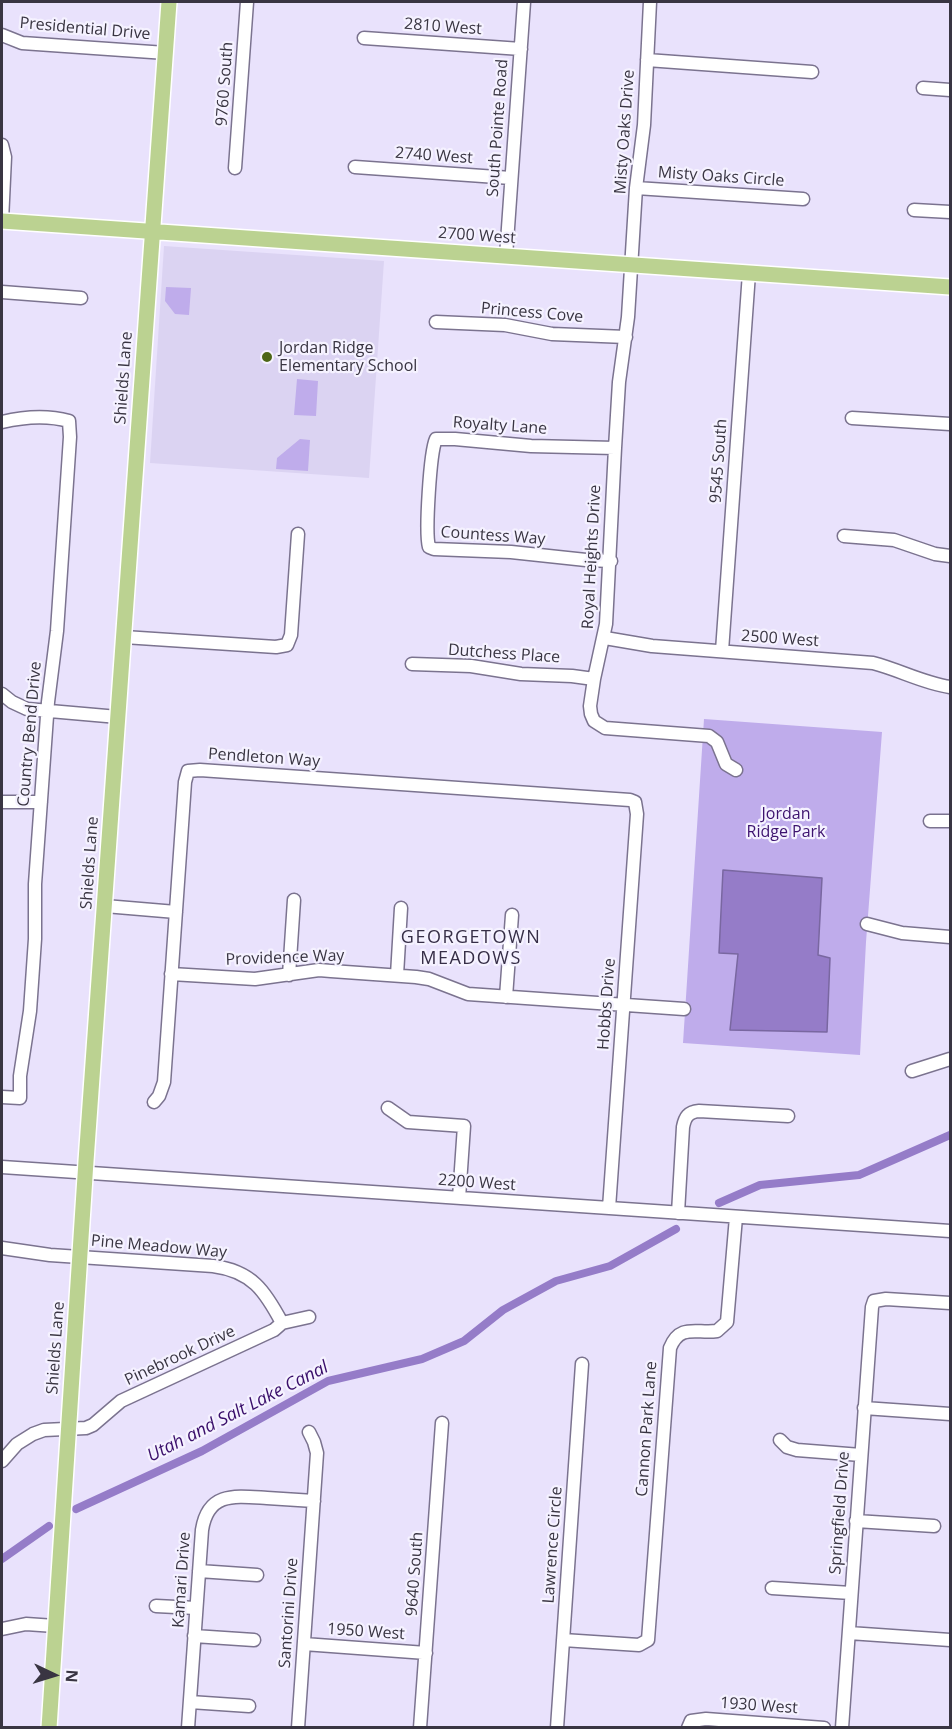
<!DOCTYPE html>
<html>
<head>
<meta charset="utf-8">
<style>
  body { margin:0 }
  #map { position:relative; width:952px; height:1729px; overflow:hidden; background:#e9e2fc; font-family:"Open Sans",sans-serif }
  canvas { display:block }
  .frame { position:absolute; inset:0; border:3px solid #393542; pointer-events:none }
  .north { position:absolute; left:24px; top:1645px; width:60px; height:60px; -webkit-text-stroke:4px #f5f2ff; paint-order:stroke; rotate:94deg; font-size:16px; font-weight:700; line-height:24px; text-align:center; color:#393542 }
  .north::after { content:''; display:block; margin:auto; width:21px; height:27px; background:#393542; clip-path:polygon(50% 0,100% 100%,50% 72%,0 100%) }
</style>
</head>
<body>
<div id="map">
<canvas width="952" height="1729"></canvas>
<div class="frame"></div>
<div class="north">N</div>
</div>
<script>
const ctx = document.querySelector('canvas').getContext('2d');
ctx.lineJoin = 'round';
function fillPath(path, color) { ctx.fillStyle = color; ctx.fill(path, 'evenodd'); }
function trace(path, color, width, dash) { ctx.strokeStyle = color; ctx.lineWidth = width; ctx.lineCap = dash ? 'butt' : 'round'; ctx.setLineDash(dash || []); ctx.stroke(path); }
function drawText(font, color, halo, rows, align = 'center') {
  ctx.font = font + ' "Open Sans",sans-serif'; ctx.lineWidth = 4.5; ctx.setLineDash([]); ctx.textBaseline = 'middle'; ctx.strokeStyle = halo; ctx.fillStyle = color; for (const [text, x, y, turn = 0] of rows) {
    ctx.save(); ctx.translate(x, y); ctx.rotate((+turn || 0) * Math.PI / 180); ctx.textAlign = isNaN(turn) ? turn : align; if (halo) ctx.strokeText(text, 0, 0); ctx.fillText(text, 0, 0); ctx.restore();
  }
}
fillPath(new Path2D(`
  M 164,246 L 384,261 L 369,478 L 150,463 Z`), '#dbd3f2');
fillPath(new Path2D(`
  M 166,287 L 191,288 L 189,315 L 175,314 L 165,301 Z
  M 297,379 L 318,381 L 316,416 L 294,415 Z
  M 300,439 L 310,440 L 308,471 L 276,469 L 277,458 Z
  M 704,719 L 882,732 L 866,942 L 860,1055 L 683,1043 Z`), '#bfaceb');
const water = new Path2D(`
  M 723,870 L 822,878 L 818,955 L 830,958 L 827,1032 L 730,1030 L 738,954 L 719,953 Z`);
fillPath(water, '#957cc8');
trace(water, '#7967a0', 1.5);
trace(new Path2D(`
  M 719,1203 L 760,1185 L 859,1175 L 950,1135
  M 76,1509 L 202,1451 L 328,1381 L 422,1359 L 464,1341 L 503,1310 L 556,1281 L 610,1266 L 676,1229
  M 2,1559 L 49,1526`), '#957cc8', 8);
const minor = new Path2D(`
  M 650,2 L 644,125 L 636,188 L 628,317 L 619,382 L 615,448 L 606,624 L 594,679 L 590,706 L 591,714 L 594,721 L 605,728 L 709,736 L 717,742 L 726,764 L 736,770
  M 2,35 L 22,43 L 166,53
  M 364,38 L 521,49
  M 647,60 L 812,72
  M 923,88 L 950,90
  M 2,145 L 5,157 L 2,221
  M 355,167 L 511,178
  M 235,168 L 247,2
  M 636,188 L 803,199
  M 914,210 L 950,212
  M 506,256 L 524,2
  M 2,292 L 81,298
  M 436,322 L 505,325 L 552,334 L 626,337
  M 852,418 L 950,424
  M 2,422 C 23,417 47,415 69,421 L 70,437 L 57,631 L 48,702 L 35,884 L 35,939 L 30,1011 L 20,1076 L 20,1098 L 2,1097
  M 844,536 L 894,540 L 935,554 L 950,556
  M 611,561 L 586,560 L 511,552 L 434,549 L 429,547 C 425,533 430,452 436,439 L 455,439 L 531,446 L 615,448
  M 124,637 L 276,647 L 287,645 L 291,635 L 298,534
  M 605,638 L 652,646 L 873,663 C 900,670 923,683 950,687
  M 722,651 L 749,273
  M 412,664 L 471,666 L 521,674 L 572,676 L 594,679
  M 2,694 L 12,702 L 27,709 L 118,717
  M 2,802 L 41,802
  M 930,821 L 950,821
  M 105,906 L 176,912
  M 867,924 L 902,933 L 950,937
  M 171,974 L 255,979 L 319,970 L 331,971 L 416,977 L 429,979 L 468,994 L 684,1009
  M 289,975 L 294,900
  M 397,975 L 401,908
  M 506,997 L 512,915
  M 912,1071 L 950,1059
  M 154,1102 L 159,1096 L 164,1082 L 185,782 L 188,771 L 200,770 L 630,800 L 635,802 L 637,814 L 609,1208
  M 388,1108 L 408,1122 L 464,1126 L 459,1198
  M 2,1167 L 950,1231
  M 678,1213 L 683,1127 C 685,1117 688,1112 699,1111 L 788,1116
  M 2,1248 L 50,1255 L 213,1266 C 252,1271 265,1291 282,1323
  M 864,1408 L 950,1414
  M 780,1440 L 787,1447 L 797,1450 L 861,1455
  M 2,1461 L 17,1444 L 33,1434 L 44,1430 L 86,1428 L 93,1425 L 121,1401 L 274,1330 L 282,1323 L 309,1317
  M 856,1521 L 934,1526
  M 199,1571 L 257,1575
  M 772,1588 L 851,1593
  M 156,1606 L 196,1608
  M 2,1629 L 26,1624 L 55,1626
  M 849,1633 L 950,1640
  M 194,1636 L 254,1640
  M 563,1640 L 639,1645 L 648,1640 L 670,1348 C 680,1323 697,1334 717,1331 L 727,1322 L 736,1217
  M 304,1644 L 426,1653
  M 190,1702 L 249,1706
  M 188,1728 L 202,1530 C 208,1491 236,1496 267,1498 C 283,1499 298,1500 314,1501
  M 298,1728 L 317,1453 L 314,1442 L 309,1432
  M 420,1728 L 442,1423
  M 557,1728 L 582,1364
  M 688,1728 L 691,1721 L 706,1719 L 824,1728
  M 842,1728 L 872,1307 L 874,1301 L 886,1299 L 950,1303`);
const major = new Path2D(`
  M 2,221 L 950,287
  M 49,1728 L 86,1161 L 169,2`);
trace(minor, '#7b738f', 15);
trace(major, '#fff', 18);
trace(minor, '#fff', 12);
trace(major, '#bbd291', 15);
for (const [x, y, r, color] of [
  [267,357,6,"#4d6616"]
]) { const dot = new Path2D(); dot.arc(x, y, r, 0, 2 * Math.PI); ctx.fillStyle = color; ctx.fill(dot); trace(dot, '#f5f2ff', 2); }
drawText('16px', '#393542', '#f5f2ff', [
  ["2810 West",443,27,4],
  ["Presidential Drive",85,29,5],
  ["9760 South",225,84,-86],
  ["South Pointe Road",498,128,-86],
  ["Misty Oaks Drive",625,132,-86],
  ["2740 West",434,156,4],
  ["Misty Oaks Circle",721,177,4],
  ["2700 West",477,236,4],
  ["Princess Cove",532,313,5],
  ["Shields Lane",124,378,-86],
  ["Royalty Lane",500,426,4],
  ["9545 South",719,461,-86],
  ["Countess Way",493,536,4],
  ["Royal Heights Drive",592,557,-87],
  ["2500 West",780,639,4],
  ["Dutchess Place",504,654,4],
  ["Country Bend Drive",30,734,-85],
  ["Pendleton Way",264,758,4],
  ["Shields Lane",90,863,-86],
  ["Providence Way",285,958,-2],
  ["Hobbs Drive",607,1004,-86],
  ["2200 West",477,1183,4],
  ["Pine Meadow Way",159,1247,5],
  ["Shields Lane",56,1348,-86],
  ["Pinebrook Drive",180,1356,-25],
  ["Cannon Park Lane",647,1429,-86],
  ["Springfield Drive",840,1513,-86],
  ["Lawrence Circle",553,1545,-86],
  ["9640 South",415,1574,-86],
  ["Kamari Drive",182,1580,-86],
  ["Santorini Drive",289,1613,-86],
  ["1950 West",366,1632,4],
  ["1930 West",759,1706,4]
]);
drawText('16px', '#393542', '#f5f2ff', [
  ["Jordan Ridge",279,348],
  ["Elementary School",279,366]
], 'left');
drawText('16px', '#3d136f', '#f5f2ff', [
  ["Jordan",786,814],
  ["Ridge Park",786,832]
]);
ctx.letterSpacing = '1.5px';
drawText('18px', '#362e47', '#f5f2ff', [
  ["GEORGETOWN",471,938],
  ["MEADOWS",471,959]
]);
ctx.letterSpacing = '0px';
drawText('italic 18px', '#3a0f6b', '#f5f2ff', [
  ["Utah and Salt Lake Canal",238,1412,-27]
]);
</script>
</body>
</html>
